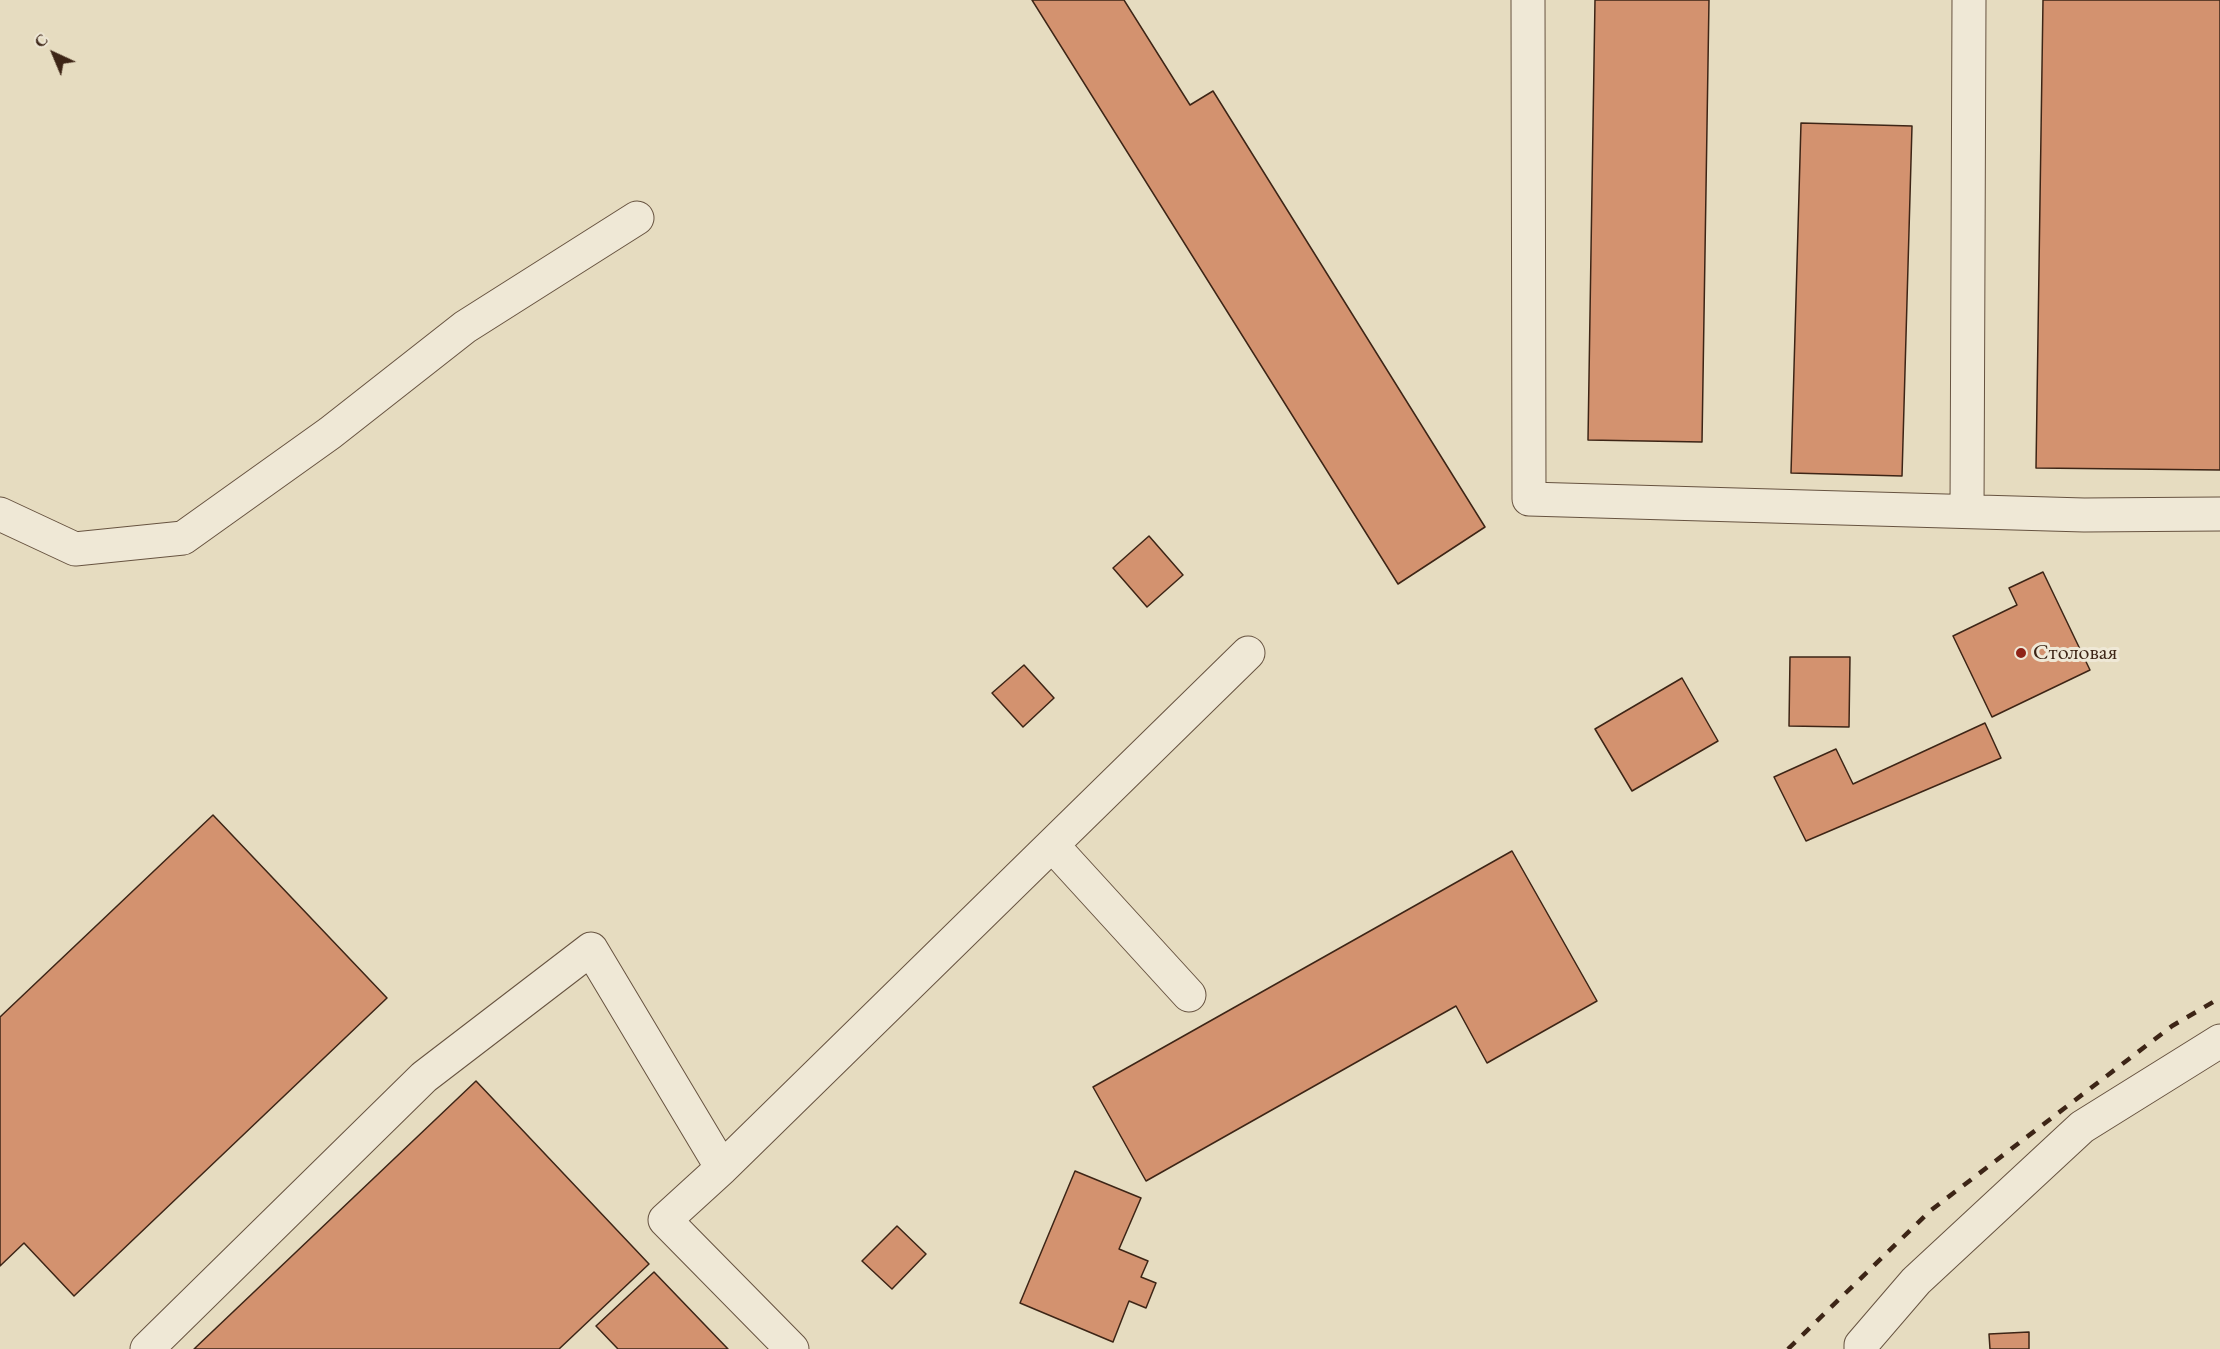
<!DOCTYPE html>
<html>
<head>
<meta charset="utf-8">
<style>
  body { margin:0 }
  #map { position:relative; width:2220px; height:1349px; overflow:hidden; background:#e6dcc0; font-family:"EB Garamond",serif }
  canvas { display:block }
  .north { position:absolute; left:24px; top:24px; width:60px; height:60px; -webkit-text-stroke:4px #efe8d6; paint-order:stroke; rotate:316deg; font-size:16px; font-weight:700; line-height:24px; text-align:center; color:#3d2516 }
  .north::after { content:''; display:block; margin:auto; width:21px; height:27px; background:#3d2516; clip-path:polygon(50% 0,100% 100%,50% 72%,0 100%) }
</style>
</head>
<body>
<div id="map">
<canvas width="2220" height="1349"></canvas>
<div class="north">С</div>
</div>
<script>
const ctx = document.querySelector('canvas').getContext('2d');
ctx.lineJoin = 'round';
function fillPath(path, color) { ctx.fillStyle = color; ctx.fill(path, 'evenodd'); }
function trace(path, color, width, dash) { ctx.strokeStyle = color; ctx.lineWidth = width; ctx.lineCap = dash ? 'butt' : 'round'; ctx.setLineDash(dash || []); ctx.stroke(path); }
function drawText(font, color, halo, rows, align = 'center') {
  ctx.font = font + ' "EB Garamond",serif'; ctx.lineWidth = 6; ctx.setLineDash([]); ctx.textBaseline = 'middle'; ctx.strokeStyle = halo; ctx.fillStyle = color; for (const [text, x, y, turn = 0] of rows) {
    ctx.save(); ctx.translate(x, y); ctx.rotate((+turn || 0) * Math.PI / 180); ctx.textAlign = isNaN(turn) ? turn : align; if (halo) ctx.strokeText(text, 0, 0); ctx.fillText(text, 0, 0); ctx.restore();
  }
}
const building = new Path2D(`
  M 1032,0 L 1124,0 L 1190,105 L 1213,91 L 1485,527 L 1398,584 Z
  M 1595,0 L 1709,0 L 1702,442 L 1588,440 Z
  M 2043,0 L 2220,0 L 2220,470 L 2036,468 Z
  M 1801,123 L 1912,126 L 1902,476 L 1791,473 Z
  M 1149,536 L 1183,575 L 1147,607 L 1113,568 Z
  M 2043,572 L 2090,670 L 1992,717 L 1953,636 L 2017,605 L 2009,588 Z
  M 1790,657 L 1850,657 L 1849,727 L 1789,726 Z
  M 1024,665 L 1054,698 L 1023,727 L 992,693 Z
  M 1682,678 L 1718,741 L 1632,791 L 1595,729 Z
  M 1985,723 L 2001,758 L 1806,841 L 1774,777 L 1836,749 L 1853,784 Z
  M 213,815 L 387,998 L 74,1296 L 24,1243 L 0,1266 L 0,1017 Z
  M 1512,851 L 1597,1001 L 1487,1063 L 1456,1006 L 1146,1181 L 1093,1087 Z
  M 476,1081 L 649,1264 L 559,1349 L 194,1349 Z
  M 1075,1171 L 1141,1198 L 1119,1249 L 1148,1261 L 1141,1277 L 1156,1283 L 1146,1308 L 1129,1301 L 1113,1342 L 1020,1303 Z
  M 897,1226 L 926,1254 L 892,1289 L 862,1261 Z
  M 654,1272 L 728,1349 L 618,1349 L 596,1326 Z
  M 2029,1332 L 2029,1349 L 1990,1349 L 1989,1334 Z`);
fillPath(building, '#d3926f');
trace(building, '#3d2516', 1.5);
const minor = new Path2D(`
  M 1528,0 L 1529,499 L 2084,515 L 2220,514
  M 1967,511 L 1969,0
  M 0,514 L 75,549 L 183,538 L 330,433 L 465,327 L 637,218
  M 1052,845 L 1189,995
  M 722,1168 L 665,1220 L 792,1349
  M 147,1349 L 424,1077 L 591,949 L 722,1168 L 1248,653
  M 1861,1349 L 1861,1345 L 1916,1281 L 2082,1127 L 2220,1041`);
trace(minor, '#675340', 35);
trace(minor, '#efe8d6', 33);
trace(new Path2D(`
  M 1788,1349 L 1930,1211 L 2172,1026 L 2220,998`), '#3d2516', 4.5, [10, 10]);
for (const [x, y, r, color] of [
  [2021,653,6,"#8f2418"]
]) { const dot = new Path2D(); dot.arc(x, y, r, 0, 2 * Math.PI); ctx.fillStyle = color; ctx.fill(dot); trace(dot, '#efe8d6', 2); }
drawText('22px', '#3d2516', '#efe8d6', [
  ["Столовая",2033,653]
], 'left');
</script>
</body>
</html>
